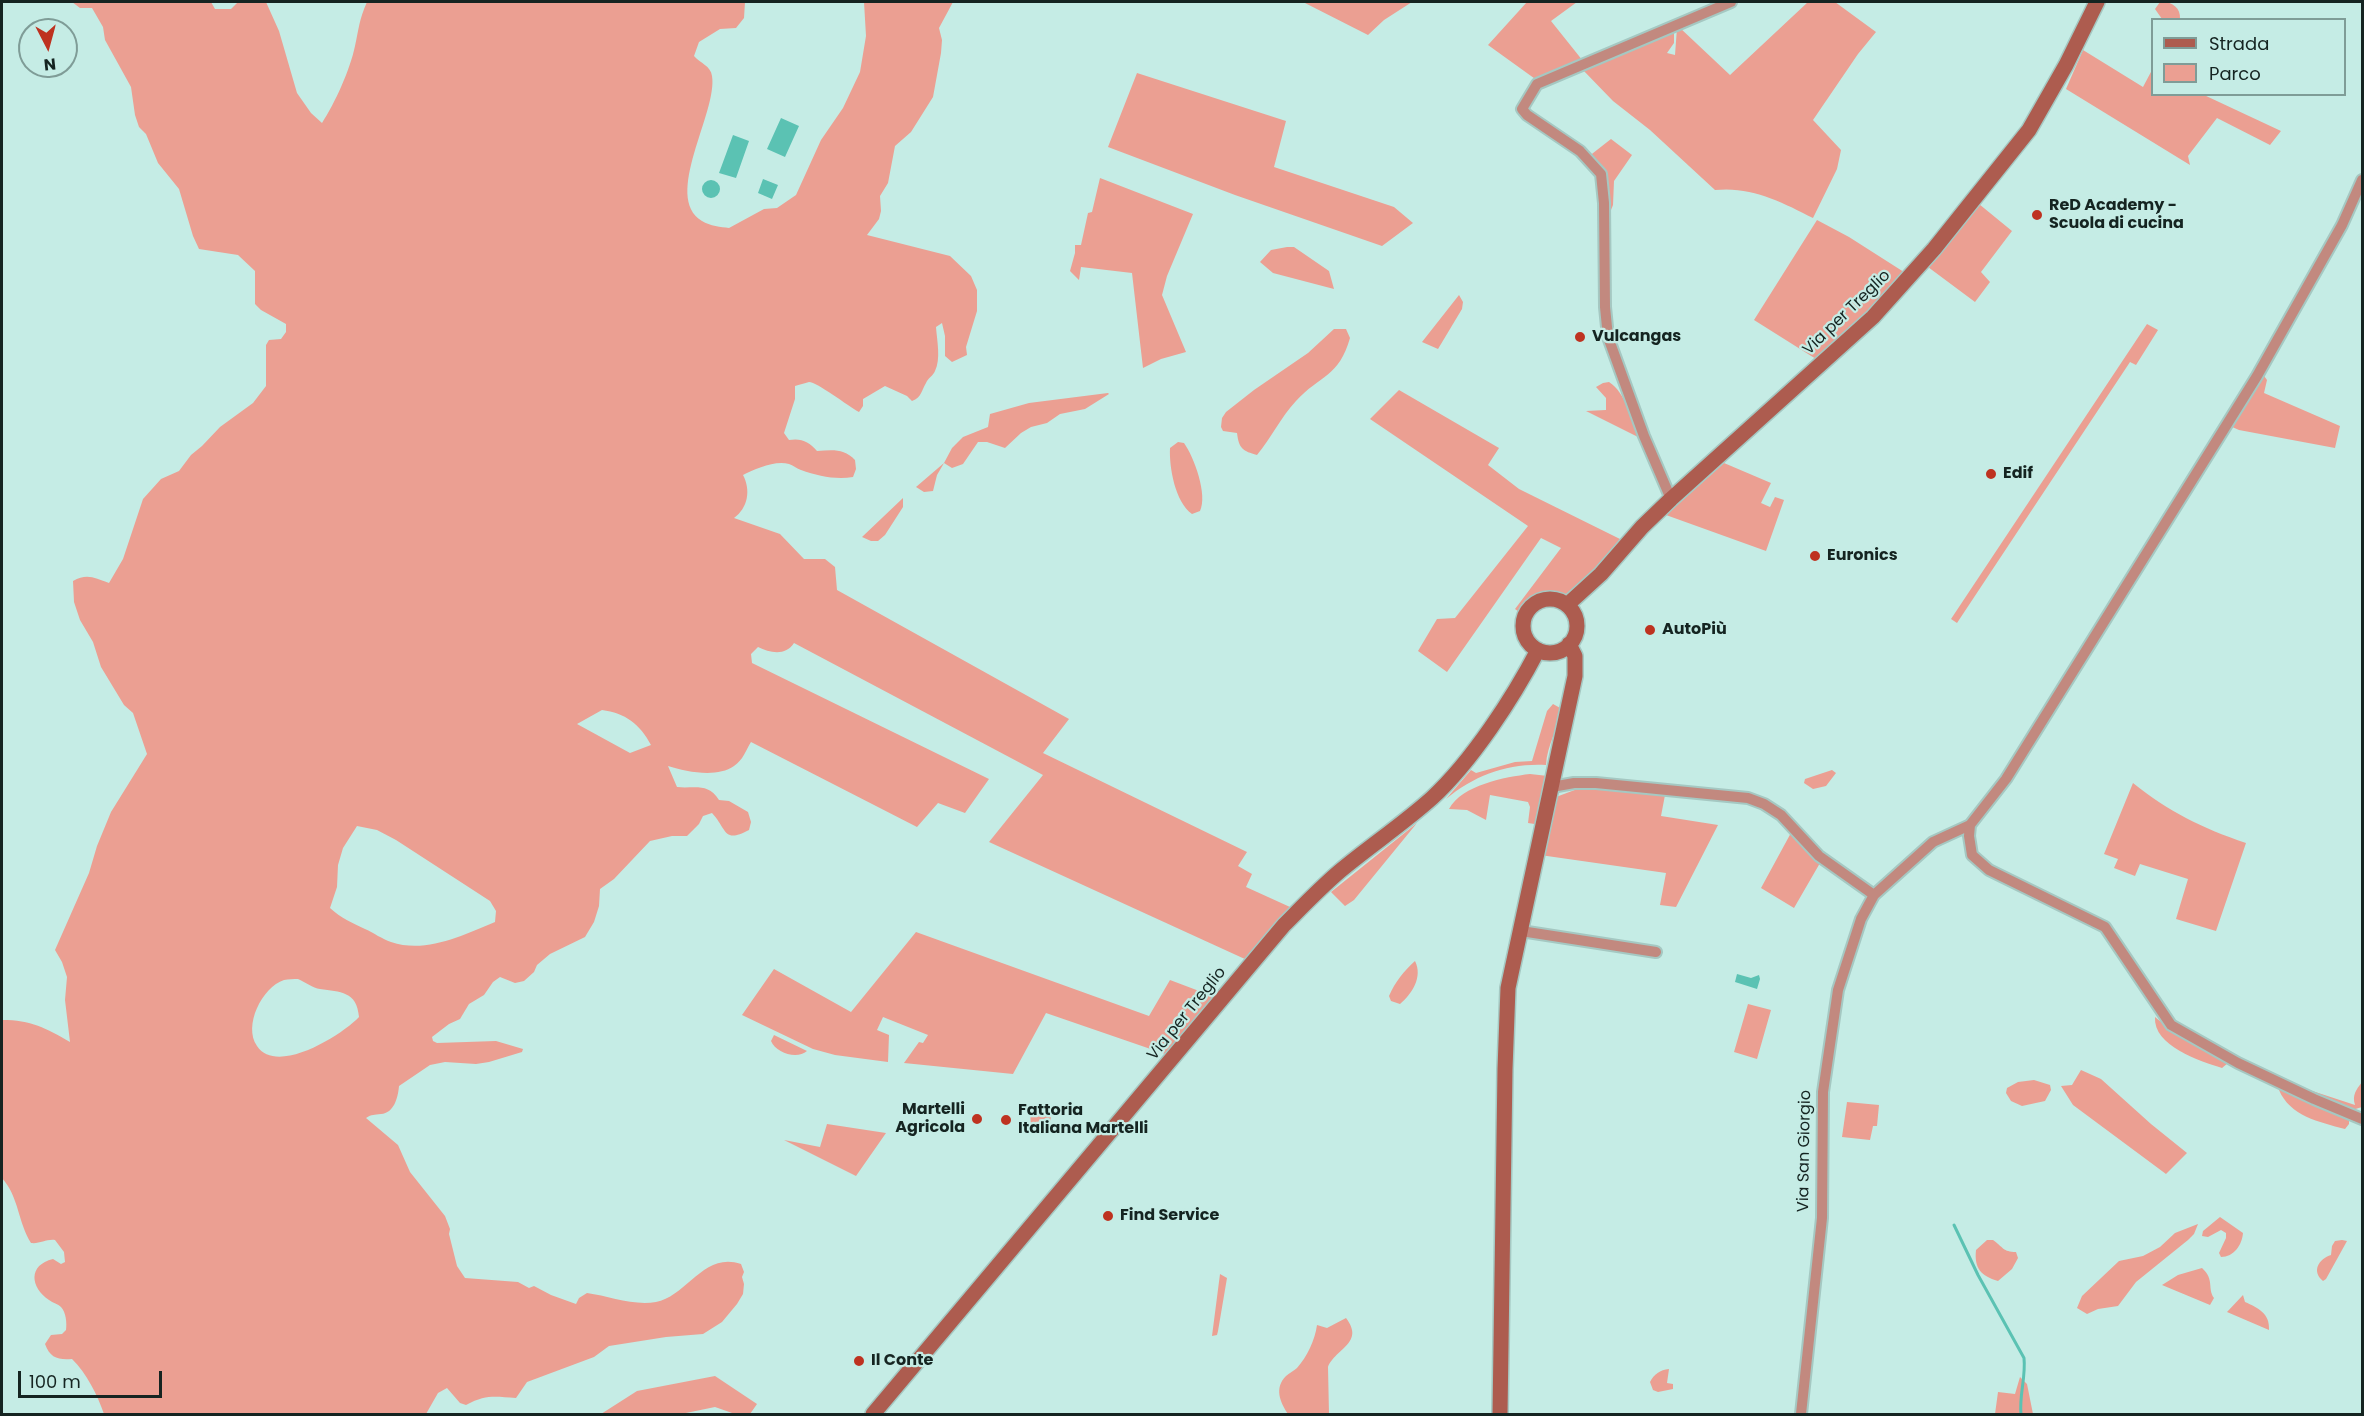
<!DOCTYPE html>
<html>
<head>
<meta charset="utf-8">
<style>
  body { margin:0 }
  #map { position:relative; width:2364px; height:1416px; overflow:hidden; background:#c5ece5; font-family:Poppins,sans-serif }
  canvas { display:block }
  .frame { position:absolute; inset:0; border:3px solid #152421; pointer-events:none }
  .legend { position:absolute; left:2151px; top:18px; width:195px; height:78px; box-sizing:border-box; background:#c5ece5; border:2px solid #7f9c97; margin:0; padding:8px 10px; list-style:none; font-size:18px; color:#152421 }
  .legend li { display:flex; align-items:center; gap:12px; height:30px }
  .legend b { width:30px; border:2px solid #7f9c97 }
  .north { position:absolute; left:18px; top:18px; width:60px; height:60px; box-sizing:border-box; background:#c5ece5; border:2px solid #7f9c97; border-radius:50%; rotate:174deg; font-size:16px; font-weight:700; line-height:24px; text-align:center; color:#152421 }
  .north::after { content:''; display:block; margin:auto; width:21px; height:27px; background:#be3220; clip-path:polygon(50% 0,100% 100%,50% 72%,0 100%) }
  .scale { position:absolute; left:18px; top:1371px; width:144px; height:27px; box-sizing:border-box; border:3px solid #152421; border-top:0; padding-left:8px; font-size:18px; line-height:21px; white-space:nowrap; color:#152421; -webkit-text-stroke:4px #c5ece5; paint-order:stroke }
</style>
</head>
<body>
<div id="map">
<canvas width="2364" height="1416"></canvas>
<div class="frame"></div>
<ul class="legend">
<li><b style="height:8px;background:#ad5c4f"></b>Strada</li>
<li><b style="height:16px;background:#eb9f92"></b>Parco</li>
</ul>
<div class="north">N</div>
<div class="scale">100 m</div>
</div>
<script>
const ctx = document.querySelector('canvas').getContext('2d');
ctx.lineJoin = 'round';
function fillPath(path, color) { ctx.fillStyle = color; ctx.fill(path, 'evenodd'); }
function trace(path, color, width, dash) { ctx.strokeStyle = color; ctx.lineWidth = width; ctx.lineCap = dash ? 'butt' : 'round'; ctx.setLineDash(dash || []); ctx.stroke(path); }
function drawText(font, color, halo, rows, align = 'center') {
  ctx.font = font + ' Poppins,sans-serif'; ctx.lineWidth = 4.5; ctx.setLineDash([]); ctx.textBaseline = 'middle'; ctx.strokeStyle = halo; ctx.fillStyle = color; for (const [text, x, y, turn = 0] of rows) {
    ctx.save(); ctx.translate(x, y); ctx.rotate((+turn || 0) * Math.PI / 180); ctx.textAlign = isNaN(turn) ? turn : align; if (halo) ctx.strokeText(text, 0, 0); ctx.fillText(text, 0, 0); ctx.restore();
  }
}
fillPath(new Path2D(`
  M 72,2 L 211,2 L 215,9 L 231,9 L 238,2 L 266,2 L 279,31 L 297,93 L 311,113 L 322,123 C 335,103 350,70 355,46 C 359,28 359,20 367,2 L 745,2 L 744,18 L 736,28 L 720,29 L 699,42 L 694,56 C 700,63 711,66 712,76 C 718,112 662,197 702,221 C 710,226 721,227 729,228 L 764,209 L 777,208 L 796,195 L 821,140 L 843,108 L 860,72 L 866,36 L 864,2 L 953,2 L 939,28 L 942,40 L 941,53 L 933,97 L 911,132 L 895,146 L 888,183 L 880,196 L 881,211 L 879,219 L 867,235 L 950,256 L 971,276 L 977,290 L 977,311 L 966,347 L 967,355 L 952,362 L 945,356 L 945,336 L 942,323 L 936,327 C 937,341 941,359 935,371 C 933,376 928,378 926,383 C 921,391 922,397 912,401 L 907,396 L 885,386 L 863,399 L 863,406 L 859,412 C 848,406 817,382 809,382 C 805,383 799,385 795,386 L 795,399 L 784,433 L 789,440 C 802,438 809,442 817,451 C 832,450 844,448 855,460 L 856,469 L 853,477 C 836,480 818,476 801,470 C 797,469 793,465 789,464 C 775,460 755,469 743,475 C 751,490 748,508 734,518 L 780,534 L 804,559 L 825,559 L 835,567 L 837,590 L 1069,719 L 1043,753 L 1247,852 L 1238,866 L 1252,874 L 1246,887 L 1290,907 L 1247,960 L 989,842 L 1043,775 L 794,643 C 786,656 770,653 758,647 L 751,654 L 752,663 L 989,779 L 965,813 L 938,803 L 917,827 L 751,742 C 746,750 743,760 734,766 C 717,778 687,772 668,766 L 677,787 C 694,789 708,782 719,800 L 729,801 L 748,812 L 751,822 L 749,830 C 723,844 727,829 712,813 L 703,816 L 699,824 L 687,836 L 672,836 L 650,841 L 614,879 L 600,889 L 599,906 L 594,922 L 585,937 L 550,954 L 537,965 L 534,972 L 524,981 L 515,983 L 500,977 L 493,982 L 484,995 L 469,1004 L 460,1019 L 449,1024 L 432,1037 L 433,1041 L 437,1043 L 496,1041 L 523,1049 L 522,1052 L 489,1062 L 476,1064 L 445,1062 L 430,1065 L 399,1086 C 398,1098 394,1113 381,1114 C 374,1115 372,1114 366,1118 L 398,1145 L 410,1172 L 445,1216 L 450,1229 L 449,1234 L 457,1266 L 465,1278 L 518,1282 L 529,1288 L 534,1286 L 551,1295 L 576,1304 L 579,1298 L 587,1293 C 609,1296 633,1306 656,1302 C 687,1296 704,1251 741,1264 L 744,1272 L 742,1277 L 744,1284 L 743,1294 L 737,1304 L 722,1322 L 703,1334 L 666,1337 L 609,1346 L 594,1357 L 527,1382 L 516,1398 C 495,1397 487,1394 466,1405 L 460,1403 L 447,1388 L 438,1393 L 426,1414 L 104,1414 C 97,1394 87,1374 72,1359 C 58,1360 50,1358 45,1344 L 51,1335 L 62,1334 L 66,1330 C 67,1323 66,1312 61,1307 C 58,1304 53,1303 49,1300 C 30,1287 28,1265 53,1259 L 61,1264 L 65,1262 L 64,1252 L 55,1240 C 46,1239 40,1244 31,1243 C 18,1223 19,1197 2,1178 L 2,1020 C 31,1020 46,1028 70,1042 L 65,1000 L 67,977 L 62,962 L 55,950 L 89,873 L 97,846 L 111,812 L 147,754 L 133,713 L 124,705 L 101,667 L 93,642 L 80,620 L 74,602 L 73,581 C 87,573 95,578 109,583 L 123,559 L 143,499 L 161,479 L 179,471 L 191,455 L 202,446 L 220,427 L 253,403 L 266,386 L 266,345 L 269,340 L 281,339 L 286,332 L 286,324 L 261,310 L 255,304 L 255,271 L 238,255 L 199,249 L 193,236 L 179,189 L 158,163 L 146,134 L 139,127 L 135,115 L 131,87 L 105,40 L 103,27 L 92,8 L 80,8 ZM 602,710 C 625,713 640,724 651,745 L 630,753 L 577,724 ZM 357,826 L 377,830 L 396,840 L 490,901 L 496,911 L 495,922 C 463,935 426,954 391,942 C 382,939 374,933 365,929 C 352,923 341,918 330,908 L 337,887 L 338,865 L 343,848 ZM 298,979 C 305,982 313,988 320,989 C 340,992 357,991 359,1017 C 342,1035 277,1076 257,1046 C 243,1026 262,987 284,980 C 288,979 294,979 298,979 Z
  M 1303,2 L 1412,2 L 1384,20 L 1368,35 Z
  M 1527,2 L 1577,2 L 1551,21 L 1583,61 L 1538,81 L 1488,45 Z
  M 1808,2 L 1835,2 L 1876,32 L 1858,54 L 1813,120 L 1841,150 L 1837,169 L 1813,218 C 1782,202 1751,186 1715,190 L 1650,130 L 1613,101 L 1581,68 L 1674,29 L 1674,43 L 1667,53 L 1675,55 L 1677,28 L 1679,27 L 1730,75 Z
  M 2160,2 C 2171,1 2181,7 2180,19 L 2162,19 L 2155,9 Z
  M 2083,50 L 2143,87 L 2152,70 L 2152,94 L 2204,95 L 2281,131 L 2270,145 L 2217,118 L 2188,156 L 2190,165 L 2066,89 Z
  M 1137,73 L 1286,121 L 1274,167 L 1394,207 L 1413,223 L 1382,246 L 1235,195 L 1108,147 Z
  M 1611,139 L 1632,155 L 1614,181 L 1613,205 L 1609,215 L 1606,189 L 1588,157 Z
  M 1100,178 L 1193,214 L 1167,276 L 1162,295 L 1186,352 L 1161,359 L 1143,368 L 1132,273 L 1081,267 L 1079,280 L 1070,271 L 1075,253 L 1075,245 L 1081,245 L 1088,213 L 1092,212 Z
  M 1979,204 L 2012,231 L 1981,272 L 1990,282 L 1975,302 L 1928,267 Z
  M 1817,220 L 1849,237 L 1907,274 L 1816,359 L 1754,320 Z
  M 1287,247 L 1294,247 L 1329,271 L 1334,289 L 1273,273 L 1260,262 L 1271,250 Z
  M 1459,295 L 1463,302 L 1462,309 L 1438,349 L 1422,342 Z
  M 2147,324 L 2158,330 L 2136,365 L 2130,362 L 1957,623 L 1951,619 Z
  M 1334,329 L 1346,329 L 1350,338 C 1339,377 1320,375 1296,401 C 1281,417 1271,438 1257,455 C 1243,451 1239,449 1237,433 L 1223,431 L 1221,427 L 1222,418 L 1226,412 L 1254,390 L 1308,353 Z
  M 2262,373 L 2267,380 L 2264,393 L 2340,426 L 2335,448 L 2239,430 L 2230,426 Z
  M 1609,382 C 1626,393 1631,419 1638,437 L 1586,411 L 1606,410 L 1606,398 L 1596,387 L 1603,383 Z
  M 1399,390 L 1499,448 L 1488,465 L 1519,489 L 1620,539 C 1610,553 1595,579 1582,588 C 1557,605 1542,580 1519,612 L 1515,609 L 1561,548 L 1541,538 L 1447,672 L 1418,651 L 1437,619 L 1455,618 L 1528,526 L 1370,419 Z
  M 1108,393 L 1109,394 L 1085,409 L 1060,414 L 1047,423 L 1031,427 L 1021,433 L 1005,448 L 987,442 L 978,442 L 963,464 L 952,468 L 944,463 L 937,475 L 933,491 L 924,492 L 916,487 L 944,463 L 952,448 L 963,437 L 988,427 L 990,414 L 1029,403 Z
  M 1178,442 L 1184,443 C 1194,457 1208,495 1200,511 L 1192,514 C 1175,502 1169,467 1170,448 Z
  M 1724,463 L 1771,483 L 1761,503 L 1770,507 L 1775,497 L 1784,500 L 1766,551 L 1666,515 Z
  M 903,498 L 903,507 L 885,535 L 878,541 L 871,541 L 862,537 Z
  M 1553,704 L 1562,709 C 1558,729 1547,745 1546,765 C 1508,763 1475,775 1446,799 L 1471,770 L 1476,773 L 1515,762 L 1532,761 L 1547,711 Z
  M 1832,770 L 1836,773 L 1826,786 L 1813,789 L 1804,783 L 1805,779 Z
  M 1530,774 L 1548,776 L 1541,825 L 1528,823 L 1530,807 L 1528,802 L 1490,795 L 1486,820 L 1467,810 L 1449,809 C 1462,785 1505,777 1530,774 Z
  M 2133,783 C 2169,812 2202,828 2246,843 L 2216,931 L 2176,919 L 2188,879 L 2140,864 L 2135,876 L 2114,868 L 2118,859 L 2104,854 Z
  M 1580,788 L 1665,795 L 1661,816 L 1718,825 L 1676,907 L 1660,905 L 1666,873 L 1540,855 L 1556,797 Z
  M 1417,823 L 1354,900 L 1345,906 L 1331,892 Z
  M 1792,831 L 1820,863 L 1794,908 L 1761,888 Z
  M 916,932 L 1149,1016 L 1170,980 L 1215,997 L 1168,1055 L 1046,1013 L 1013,1074 L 904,1063 L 919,1042 L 923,1043 L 928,1035 L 883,1017 L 877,1030 L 889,1035 L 888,1062 L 835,1055 L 813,1049 L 742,1015 L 774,969 L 851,1012 Z
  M 1415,961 C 1423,977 1412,994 1400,1004 L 1391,1001 L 1389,996 C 1395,982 1404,971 1415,961 Z
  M 1748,1004 L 1771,1010 L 1757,1059 L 1734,1052 Z
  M 2155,1017 L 2172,1031 L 2228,1063 L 2222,1068 C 2200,1061 2153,1046 2155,1017 Z
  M 774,1035 L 807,1051 C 797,1060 776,1053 771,1041 Z
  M 2081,1070 L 2101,1079 L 2151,1124 L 2187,1153 L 2166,1174 L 2073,1105 L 2061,1086 L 2072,1085 Z
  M 2034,1080 L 2050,1085 L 2051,1090 L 2045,1101 L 2022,1106 L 2011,1101 L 2006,1093 L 2007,1088 L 2018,1082 Z
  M 2362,1082 L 2362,1107 L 2349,1111 L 2349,1124 L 2345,1129 C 2319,1122 2290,1116 2279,1090 L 2291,1084 L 2355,1105 C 2352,1095 2356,1090 2362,1082 Z
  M 1847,1102 L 1879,1105 L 1877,1126 L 1873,1126 L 1870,1140 L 1842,1137 Z
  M 1030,1111 L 1051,1115 L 1049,1135 L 1041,1135 L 1040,1129 L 1031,1126 Z
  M 827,1124 L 886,1133 L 856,1176 L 784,1140 L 820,1147 Z
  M 2220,1217 L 2243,1233 C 2242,1245 2234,1257 2221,1257 L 2219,1253 L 2226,1238 L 2226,1233 L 2221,1230 L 2208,1237 L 2202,1236 L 2203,1231 Z
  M 2198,1224 L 2194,1234 L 2188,1240 L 2136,1282 L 2118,1306 L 2098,1309 L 2087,1314 L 2077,1308 L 2082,1296 L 2119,1261 L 2143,1256 L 2160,1247 L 2175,1233 Z
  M 1987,1240 L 1993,1240 C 2003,1247 2003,1252 2016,1252 L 2018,1258 L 2012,1269 L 1998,1281 C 1981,1276 1974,1268 1976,1250 Z
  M 2342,1240 L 2347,1241 L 2326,1279 L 2323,1281 C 2311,1271 2319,1259 2331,1255 L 2332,1246 L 2335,1241 Z
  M 2202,1268 C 2215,1280 2207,1288 2214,1298 L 2210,1305 L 2162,1285 L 2178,1275 Z
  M 1220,1274 L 1227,1278 L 1218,1331 L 1217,1335 L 1212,1336 Z
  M 2243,1295 L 2245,1302 C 2258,1308 2270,1313 2269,1330 L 2227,1312 Z
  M 1346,1318 C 1365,1343 1336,1348 1328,1367 L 1329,1414 L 1288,1414 C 1280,1402 1274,1388 1286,1376 C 1289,1373 1294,1371 1297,1368 C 1307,1357 1315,1340 1317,1325 L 1327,1328 Z
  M 1669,1369 L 1667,1383 L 1673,1384 L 1673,1389 L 1658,1392 L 1653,1390 L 1650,1382 C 1654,1374 1660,1370 1669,1369 Z
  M 715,1376 L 757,1404 L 750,1414 L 735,1414 L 715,1407 L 681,1414 L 601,1414 L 637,1391 Z
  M 2020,1377 L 2027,1384 L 2033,1414 L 1995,1414 L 1998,1392 L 2015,1394 Z`), '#eb9f92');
fillPath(new Path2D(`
  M 781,118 L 799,126 L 785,157 L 767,149 Z
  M 733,135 L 749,141 L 736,178 L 719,173 Z
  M 763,179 L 778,185 L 772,199 L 758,193 Z
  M702 189a9 9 0 1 1 18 0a9 9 0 1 1-18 0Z
  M 1737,974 L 1751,978 L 1759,975 L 1760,979 L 1757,989 L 1735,982 Z`), '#5bc2b3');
trace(new Path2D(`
  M 1954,1225 L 1978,1275 L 2024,1358 C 2026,1378 2019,1395 2021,1414`), '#5bc2b3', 3);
const street = new Path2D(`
  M 2362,180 L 2342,225 L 2257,376 L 2006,779 L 1970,825 L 1969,836 L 1972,855 L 1989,870 L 2105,927 L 2171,1025 L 2238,1063 L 2314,1099 L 2362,1119
  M 1671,499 L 1644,436 L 1608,337 L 1605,307 L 1604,203 L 1601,174 L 1580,151 L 1527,115 L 1522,109 L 1537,84 L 1731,2
  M 1552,787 L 1574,783 L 1596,783 L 1748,798 L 1764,804 L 1781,815 L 1819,856 L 1874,895
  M 1521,931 L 1656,952
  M 1801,1414 L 1822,1218 L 1823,1092 L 1838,990 L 1861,919 L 1874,895 L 1933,842 L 1970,825`);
const secondary = new Path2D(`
  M1523 626a27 27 0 1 1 54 0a27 27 0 1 1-54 0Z
  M 1567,605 L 1601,574 L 1642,527 L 1671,499 L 1873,317 L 1934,249 L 2029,130 L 2066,65 L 2097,2
  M 873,1414 L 1284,925 C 1302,907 1320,888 1340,871 C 1370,846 1403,824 1432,798 C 1472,761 1513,698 1538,650
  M 1500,1414 L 1505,1069 L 1508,988 L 1575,676 L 1575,656 L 1569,644`);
trace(street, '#a5c8c2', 14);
trace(secondary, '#a5c8c2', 18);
trace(street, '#c2897f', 10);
trace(secondary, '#ad5c4f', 15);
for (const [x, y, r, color] of [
  [2037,215,6,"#be3220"],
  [1580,337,6,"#be3220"],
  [1991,474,6,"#be3220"],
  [1815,556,6,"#be3220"],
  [1650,630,6,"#be3220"],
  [977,1119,6,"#be3220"],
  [1006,1120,6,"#be3220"],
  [1108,1216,6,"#be3220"],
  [859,1361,6,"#be3220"]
]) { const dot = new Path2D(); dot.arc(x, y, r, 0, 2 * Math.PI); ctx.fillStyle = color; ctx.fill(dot); trace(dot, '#c5ece5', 2); }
drawText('bold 16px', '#152421', '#c5ece5', [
  ["ReD Academy -",2049,206],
  ["Scuola di cucina",2049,224],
  ["Vulcangas",1592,337],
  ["Edif",2003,474],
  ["Euronics",1827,556],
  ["AutoPiù",1662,630],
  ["Martelli",965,1110,"right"],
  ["Agricola",965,1128,"right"],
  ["Fattoria",1018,1111],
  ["Italiana Martelli",1018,1129],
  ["Find Service",1120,1216],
  ["Il Conte",871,1361]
], 'left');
drawText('16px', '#152421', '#c5ece5', [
  ["Via per Treglio",1847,313,-44],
  ["Via per Treglio",1187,1014,-51],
  ["Via San Giorgio",1805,1151,-89]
]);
</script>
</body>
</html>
